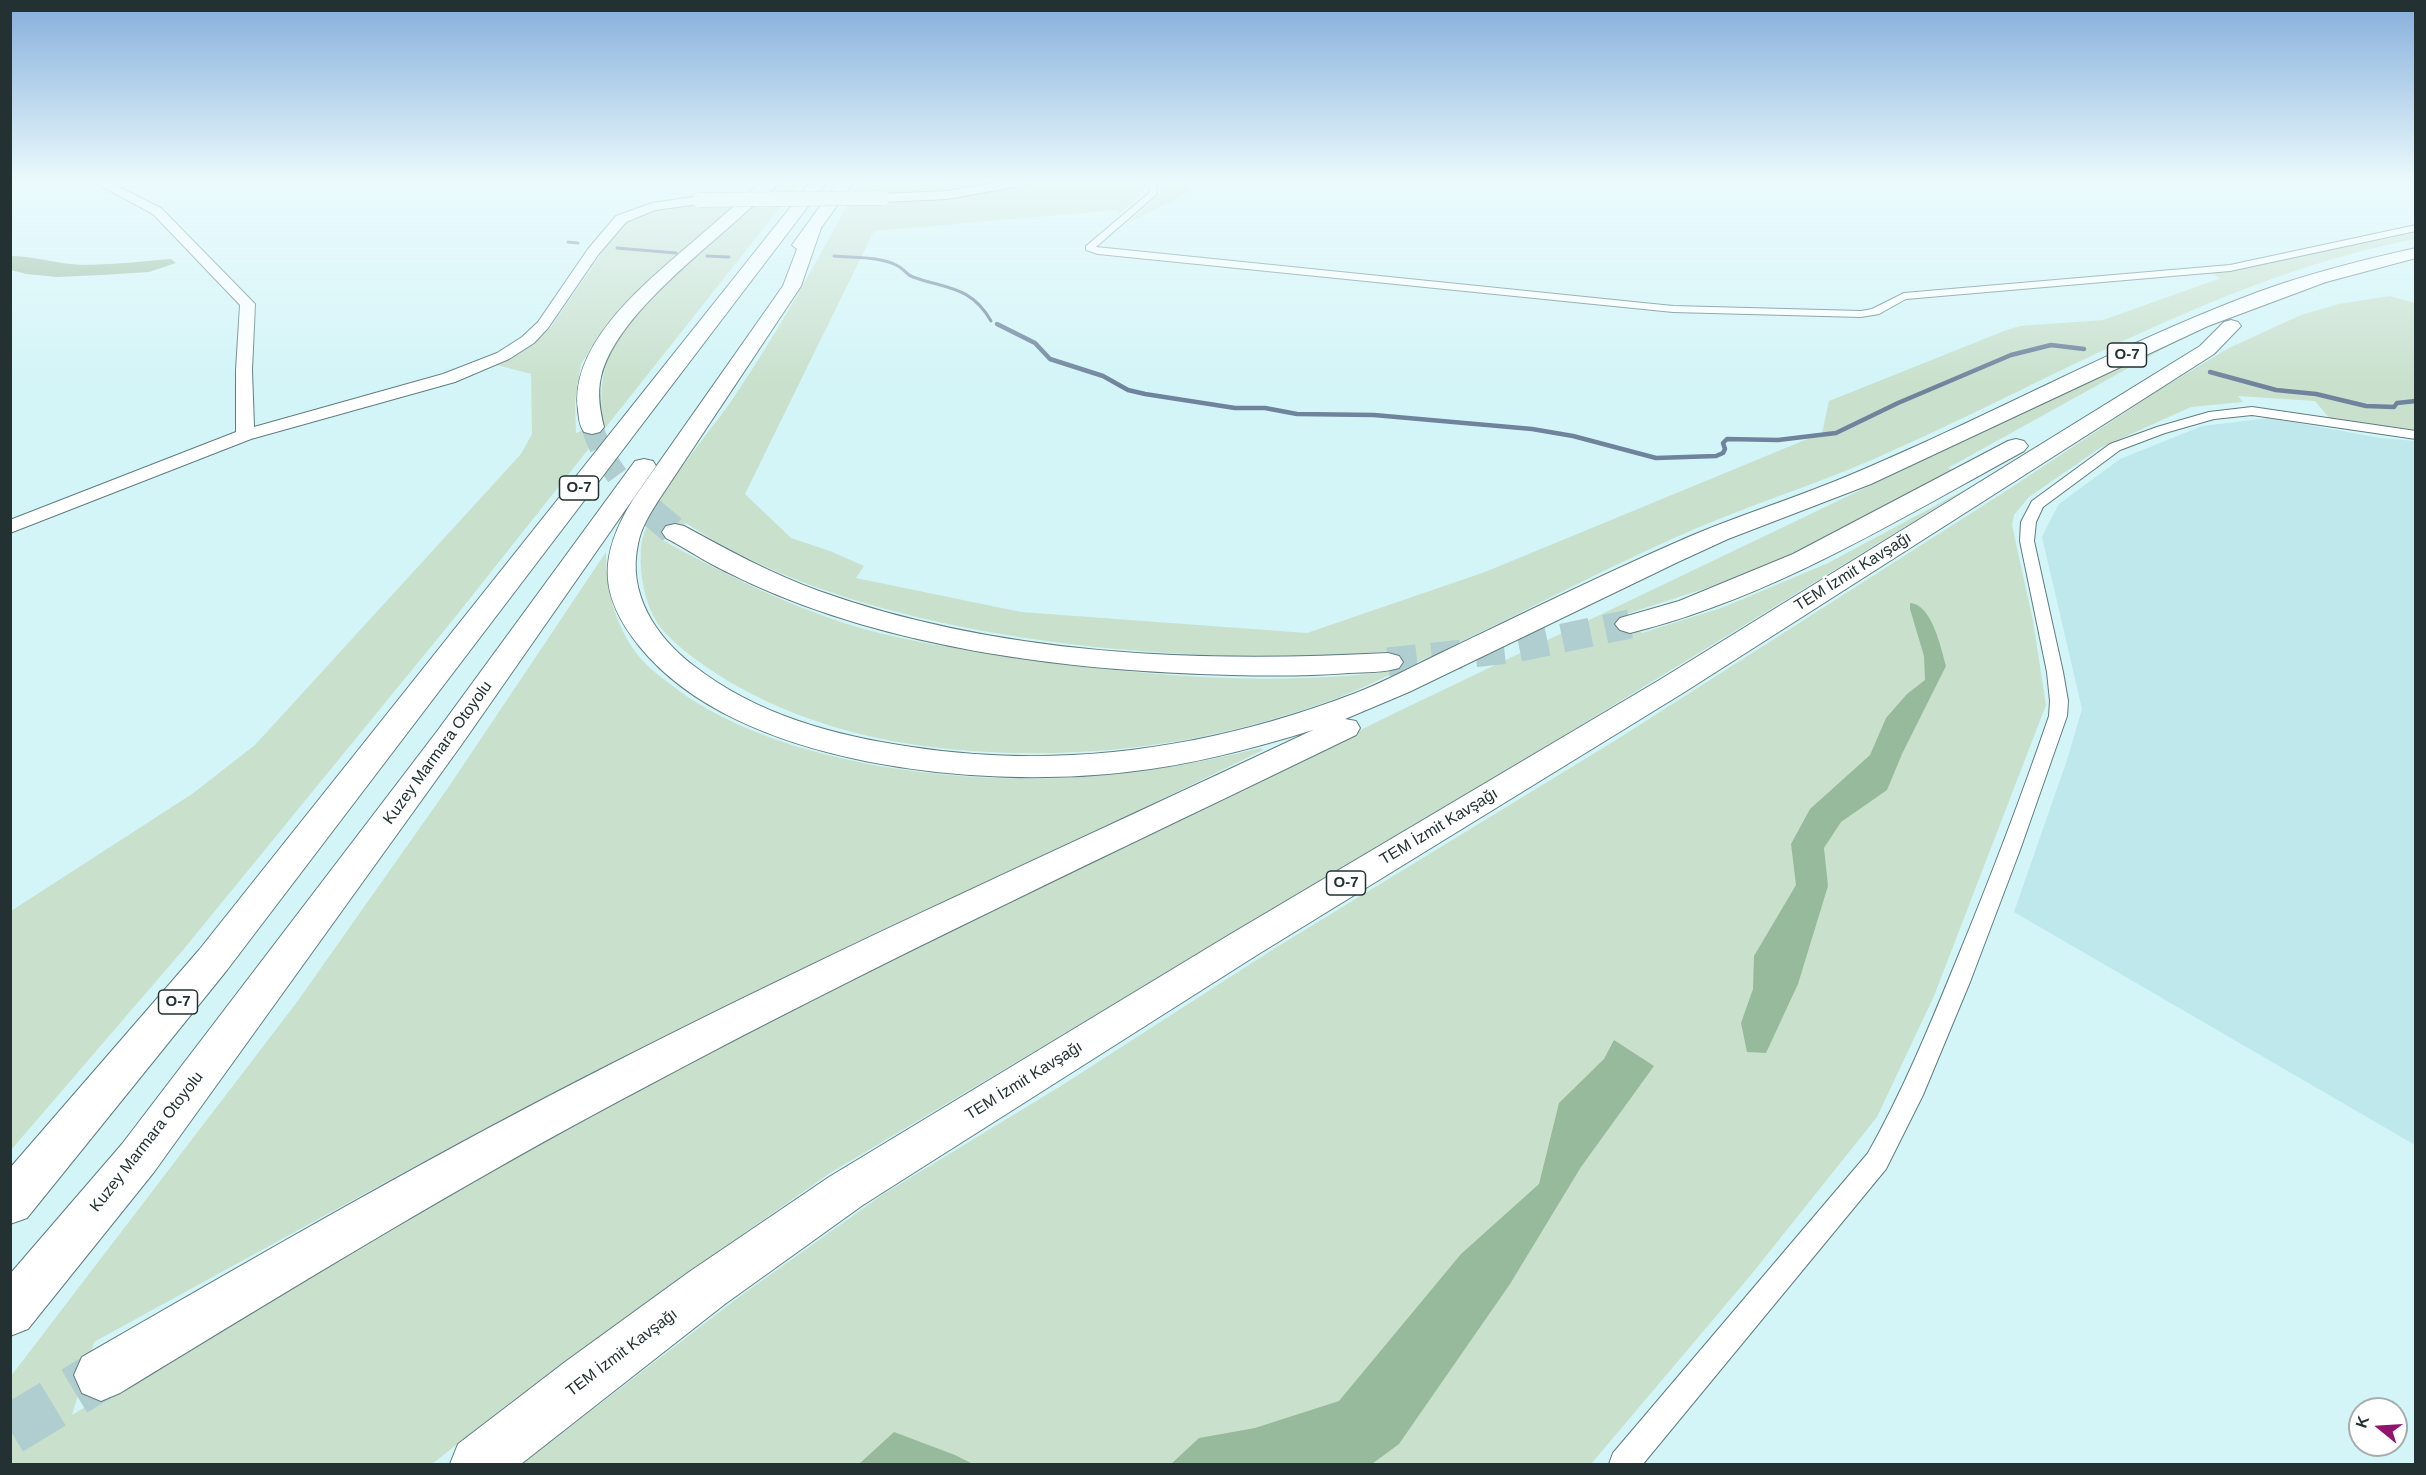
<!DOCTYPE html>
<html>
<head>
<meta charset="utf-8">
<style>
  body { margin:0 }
  #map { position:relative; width:2426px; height:1475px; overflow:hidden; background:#d3f5f8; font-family:Arial,sans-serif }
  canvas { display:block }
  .frame { position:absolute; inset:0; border:12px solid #233132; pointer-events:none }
  .north { position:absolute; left:2348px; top:1397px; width:60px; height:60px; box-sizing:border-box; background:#fff; border:2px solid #a7adad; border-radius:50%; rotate:288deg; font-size:16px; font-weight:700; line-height:24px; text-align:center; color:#233132 }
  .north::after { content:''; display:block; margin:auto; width:21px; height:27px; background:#92146f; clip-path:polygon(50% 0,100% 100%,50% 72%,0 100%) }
</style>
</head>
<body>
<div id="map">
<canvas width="2426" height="1475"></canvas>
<div class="frame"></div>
<div class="north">K</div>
</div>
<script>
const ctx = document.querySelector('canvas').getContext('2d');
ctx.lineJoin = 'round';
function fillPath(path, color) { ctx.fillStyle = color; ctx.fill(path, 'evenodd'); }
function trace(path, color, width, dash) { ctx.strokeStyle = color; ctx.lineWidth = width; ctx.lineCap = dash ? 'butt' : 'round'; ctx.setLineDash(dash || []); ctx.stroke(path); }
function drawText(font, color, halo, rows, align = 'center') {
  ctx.font = font + ' Arial,sans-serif'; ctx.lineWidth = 4.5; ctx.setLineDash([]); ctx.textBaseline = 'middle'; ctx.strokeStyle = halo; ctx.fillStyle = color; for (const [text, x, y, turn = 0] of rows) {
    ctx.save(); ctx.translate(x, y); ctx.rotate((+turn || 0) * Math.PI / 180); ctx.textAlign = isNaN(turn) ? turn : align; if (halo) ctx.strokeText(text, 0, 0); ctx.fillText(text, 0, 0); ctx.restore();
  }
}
fillPath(new Path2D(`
  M 2269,418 L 2381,438 L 2415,441 L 2415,1145 L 2014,912 L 2067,760 L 2082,709 L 2042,537 L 2052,517 L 2059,504 L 2120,459 L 2202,426 Z`), '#bee8ec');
fillPath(new Path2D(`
  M 779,180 L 802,180 L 456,616 L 183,950 L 11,1150 L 11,911 L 192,794 L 255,745 L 521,454 L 532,434 L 531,374 L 493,364 C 514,355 534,345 550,328 L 622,224 C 650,200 703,203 739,202 L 622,307 L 598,337 L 581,364 L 575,401 L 576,433 L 602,423 C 601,399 600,374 611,351 C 627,315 662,287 691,261 C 720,234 750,207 779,180 Z
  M 875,180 L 899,180 L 896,184 C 937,188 978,180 1019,180 L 954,192 L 853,196 L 862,183 L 872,183 Z
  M 1041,180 L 1130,180 L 1143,185 L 1145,188 L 1135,200 L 1118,215 L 1118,210 L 874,231 L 745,494 L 791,538 L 830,551 L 864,566 L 856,578 L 1021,612 L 1307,633 L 1485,572 L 1822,433 L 1829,401 L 2004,331 L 2020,326 L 2103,320 L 2221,278 L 2211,274 L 2415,233 L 2415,239 C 2223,276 2052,381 1874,459 C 1809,487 1740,508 1674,538 C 1584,578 1496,627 1405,668 C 1380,679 1355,692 1329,701 C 1217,741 1107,758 989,752 C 902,748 813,729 737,686 C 714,673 678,649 661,628 C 645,607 639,574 641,548 C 646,503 708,436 734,397 C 776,334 814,268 849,201 L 978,193 ZM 686,523 C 836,624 1082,655 1261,656 C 1288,656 1316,656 1343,655 C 1359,654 1377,651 1392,652 L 1379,673 C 1257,686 1130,675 1008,656 C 953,648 897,640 844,623 C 780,602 721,572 662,540 Z
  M 1155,180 L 1178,180 L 1191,189 L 1189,192 L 1127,224 L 1162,193 L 1163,186 Z
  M 2289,295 L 2221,320 L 2170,345 L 1948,468 L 1952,470 L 1788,557 L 1741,577 L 1620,616 L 1642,633 L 1724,607 L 1828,563 L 1970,487 L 1542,749 L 830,1173 L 684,1275 L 512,1401 L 432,1464 L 11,1464 L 11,1376 L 297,1002 L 450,785 L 606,552 C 606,589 614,623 637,654 C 647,667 661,677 674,687 C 771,761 942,783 1062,778 C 1129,774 1195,765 1260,748 L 1263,750 L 998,879 L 595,1071 L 393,1178 L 94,1342 L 72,1415 L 326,1259 L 621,1097 L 762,1024 L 1395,713 L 2220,318 Z
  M 2390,296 L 2415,303 L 2415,430 L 2330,419 L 2315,401 L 2238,396 L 2243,402 L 2191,407 L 2100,448 L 2029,497 L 2014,515 L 2012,525 L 2033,621 L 2046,705 L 1934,996 L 1877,1117 L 1750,1276 L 1591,1464 L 522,1464 L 739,1297 L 882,1195 L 1064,1084 L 1272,950 L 1616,740 L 2009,489 L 2159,390 L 2229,348 L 2301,315 L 2339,304 Z`), '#c9e0cc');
fillPath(new Path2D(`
  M 10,256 C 29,256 44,260 62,263 C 91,268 141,261 171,259 L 176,263 L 149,272 L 102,275 L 57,277 L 26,274 L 11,270 Z
  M 1910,603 C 1932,604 1941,648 1946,666 L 1902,754 L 1887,790 L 1841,822 L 1824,848 L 1828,886 L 1798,984 L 1766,1053 L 1747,1052 L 1741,1023 L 1753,989 L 1754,956 L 1796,885 L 1791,844 L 1810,809 L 1870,755 L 1886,718 L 1907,694 L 1925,680 L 1924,656 L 1910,609 Z
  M 1614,1040 L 1654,1066 L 1581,1167 L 1510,1284 L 1399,1444 L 1372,1464 L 1171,1464 L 1199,1438 L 1255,1428 L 1339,1401 L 1461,1254 L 1539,1184 L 1559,1103 L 1604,1059 Z
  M 894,1432 L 955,1455 L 973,1464 L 859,1464 Z`), '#98ba9c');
trace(new Path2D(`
  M 568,242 L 578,243
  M 617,248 L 676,253
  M 707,256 L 729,257
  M 834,256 C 854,258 880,256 898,266 C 904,269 907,275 913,277 C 947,289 971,286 991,321
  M 997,324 L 1000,325`), '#6f839c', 3);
trace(new Path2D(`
  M 997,324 L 1035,343 L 1050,359 L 1103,376 L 1128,390 L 1145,394 L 1235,408 L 1265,408 L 1297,414 L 1374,415 L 1532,429 L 1573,436 L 1656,458 L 1716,456 L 1723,453 L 1725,449 L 1723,443 L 1727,439 L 1778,440 L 1836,433 L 1898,403 L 2011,355 L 2051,345 L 2084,349
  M 2210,372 L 2276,390 L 2316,394 L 2366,406 L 2394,407 L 2397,403 L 2416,401`), '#6f839c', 4.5);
trace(new Path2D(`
  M 592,427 C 604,462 624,489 652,513`), '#b0ced0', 22, [22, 11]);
trace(new Path2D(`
  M 650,511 L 675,532
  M 1388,662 L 1510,649 L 1630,624`), '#b0ced0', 29, [29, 15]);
trace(new Path2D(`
  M 10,1430 L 101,1375`), '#b0ced0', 50, [50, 25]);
const street = new Path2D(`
  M 1140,180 L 1150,180 L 1156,184 L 1157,194 L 1096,247 L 1673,306 L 1861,311 L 1872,309 L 1904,293 L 2230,265 L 2416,225 L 2416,231 L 2230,271 L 1906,299 L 1879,314 L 1861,317 L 1673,312 L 1098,254 L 1086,250 L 1086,246 L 1149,193 L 1149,187 Z
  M 2252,407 L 2416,431 L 2416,439 L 2252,415 L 2214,419 L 2165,433 L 2120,450 L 2043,507 L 2036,522 L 2034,541 L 2063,672 L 2068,701 L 2067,716 L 2020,850 L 1970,982 L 1923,1095 L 1886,1169 L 1643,1464 L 1609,1464 L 1613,1453 L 1868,1153 C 1903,1091 1930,1025 1957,959 C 1990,879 2021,798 2049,716 L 2050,701 L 2047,672 L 2020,541 L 2021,522 L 2032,501 L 2110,444 L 2157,427 L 2209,412 Z`);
const secondary = new Path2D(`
  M 90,180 L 105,180 L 161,208 L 255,304 L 252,370 L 254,427 L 443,374 L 497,353 L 522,337 L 538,322 L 588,249 L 616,216 L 652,203 L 699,196 L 705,200 L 699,204 L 655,210 L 626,222 L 598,255 L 548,328 L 534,343 L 509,359 L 455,382 L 251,439 L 10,533 L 10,520 L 236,432 L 236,370 L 240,305 L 153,214 Z
  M 1011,180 L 1037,180 L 1031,184 L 947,199 L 883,202 L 877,198 L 883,194 L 947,191 Z`);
const highway = new Path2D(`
  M 764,180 L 781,180 C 772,192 758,201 747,211 C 702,253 615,317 601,377 C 597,394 600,411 604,427 L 600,432 L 592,434 L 584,432 C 579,425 579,418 578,410 C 569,342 649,280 695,240 C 718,220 741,200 764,180 Z
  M 812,180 L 828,180 L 227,970 L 27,1218 L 10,1224 L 10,1168 L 199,950 Z
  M 839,180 L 855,180 L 821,228 L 801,286 L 660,498 C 651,512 641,527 638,544 C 627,594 656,637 694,666 C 757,715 835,736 912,747 C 1062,770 1211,748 1353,694 C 1385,682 1415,665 1445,651 C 1522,614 1599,576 1677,542 C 1723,521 1772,506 1820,487 C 1855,474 1889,458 1923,443 C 2035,392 2143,335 2258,292 C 2310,273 2362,260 2416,248 L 2416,258 L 2326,282 L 2208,326 L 1871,484 L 1728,539 L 1678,562 L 1409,692 L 1345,719 L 1356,721 L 1360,728 L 1356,735 C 1119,850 881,961 649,1085 C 468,1180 294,1287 120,1393 L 101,1401 L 82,1393 L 74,1375 L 82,1357 C 259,1255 435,1153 617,1061 C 846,944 1080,840 1313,730 C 1252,749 1191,765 1127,772 C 983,789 738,768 640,647 C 597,594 599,554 634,498 L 783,286 L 797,249 L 792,245 Z
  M 2231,320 L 2238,322 L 2241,326 L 2214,354 L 1683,693 L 1257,955 L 863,1205 L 725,1304 L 521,1464 L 450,1464 L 458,1444 L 565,1362 L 689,1272 L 829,1177 L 1229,935 L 1661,679 L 2200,346 L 2224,322 Z
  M 2016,439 L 2024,441 L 2028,446 L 2024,451 C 1897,520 1772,598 1630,633 L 1620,630 L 1615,624 L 1620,618 L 1679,601 L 1793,554 L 2008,441 Z
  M 644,459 L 653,461 L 656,466 L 462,744 L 154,1172 L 28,1329 L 10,1336 L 10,1274 L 122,1144 L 438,730 L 635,461 Z
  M 675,524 L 684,526 C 728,550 772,574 819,591 C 1001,656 1197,663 1388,653 L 1399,656 L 1403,662 L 1399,668 C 1383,673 1366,672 1349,673 C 1310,676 1271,676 1232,675 C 1066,671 878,648 729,573 C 707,563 687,549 666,538 L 662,532 L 666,526 Z`);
trace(street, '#5e7d80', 2);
trace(secondary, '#5e7d80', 2);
trace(highway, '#5e7d80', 2);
fillPath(street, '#fff');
fillPath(secondary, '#fff');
fillPath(highway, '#fff');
const secondaryBridge = new Path2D(`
  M 699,200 L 883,198`);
trace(secondaryBridge, '#5e7d80', 15, []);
trace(secondaryBridge, '#fff', 14);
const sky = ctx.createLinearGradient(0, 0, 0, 386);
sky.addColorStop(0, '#85aedc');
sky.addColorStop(0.47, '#ebfafc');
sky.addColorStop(1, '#ebfafc00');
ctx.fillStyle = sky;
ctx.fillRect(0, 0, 2426, 386);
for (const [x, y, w] of [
  [2127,355,39],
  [579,488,39],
  [1346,883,39],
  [178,1002,39]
]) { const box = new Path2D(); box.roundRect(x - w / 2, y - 12, w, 24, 4.5); ctx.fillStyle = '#fff'; ctx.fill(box); trace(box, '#233132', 1.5); }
drawText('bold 15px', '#233132', null, [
  ["O-7",2127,355],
  ["O-7",579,488],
  ["O-7",1346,883],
  ["O-7",178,1002]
]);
drawText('16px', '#233132', '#fff', [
  ["TEM İzmit Kavşağı",1853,572,-32],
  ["Kuzey Marmara Otoyolu",438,753,-54],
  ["TEM İzmit Kavşağı",1439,827,-31],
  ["TEM İzmit Kavşağı",1024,1081,-32],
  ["Kuzey Marmara Otoyolu",147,1142,-52],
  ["TEM İzmit Kavşağı",622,1353,-37]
]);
</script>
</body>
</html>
